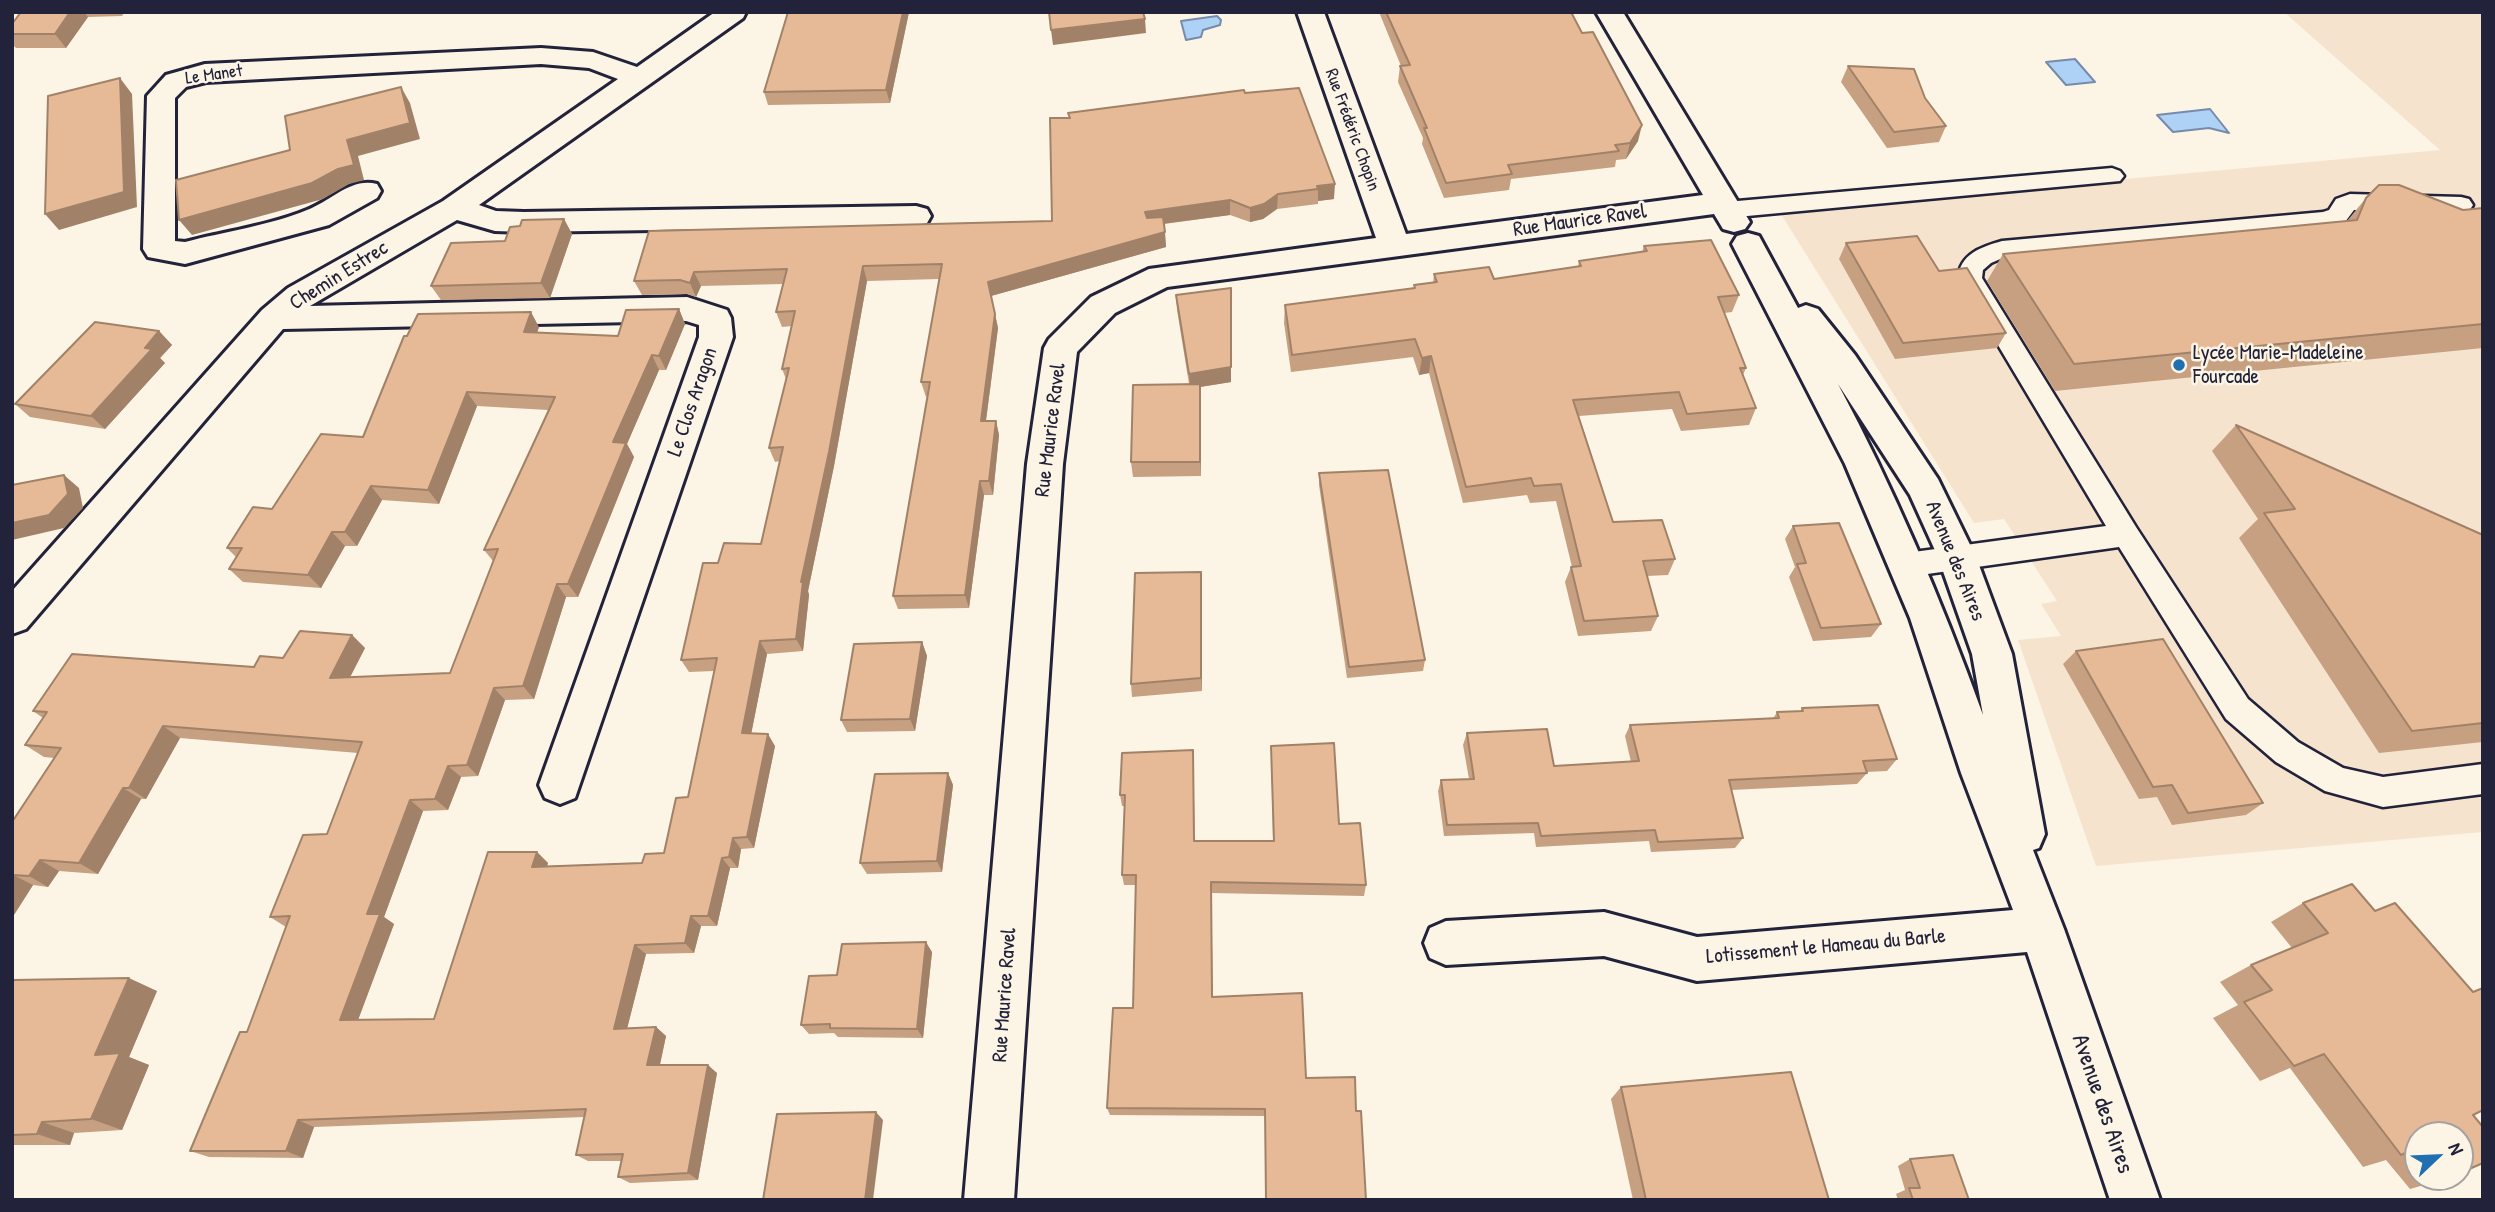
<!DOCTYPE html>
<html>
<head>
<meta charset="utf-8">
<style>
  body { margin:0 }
  #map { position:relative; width:2495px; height:1212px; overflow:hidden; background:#fcf5e5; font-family:"Patrick Hand",sans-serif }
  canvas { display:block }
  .frame { position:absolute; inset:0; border:14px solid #22223b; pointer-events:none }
  .north { position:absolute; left:2404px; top:1121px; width:70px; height:70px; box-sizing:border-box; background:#fcf5e5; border:2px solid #a5a1a1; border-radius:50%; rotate:67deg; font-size:19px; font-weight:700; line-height:28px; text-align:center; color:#22223b }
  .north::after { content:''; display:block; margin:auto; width:24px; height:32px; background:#1f6fb2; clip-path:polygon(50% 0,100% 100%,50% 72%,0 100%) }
</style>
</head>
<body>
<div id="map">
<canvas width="2495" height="1212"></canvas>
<div class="frame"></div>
<div class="north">N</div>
</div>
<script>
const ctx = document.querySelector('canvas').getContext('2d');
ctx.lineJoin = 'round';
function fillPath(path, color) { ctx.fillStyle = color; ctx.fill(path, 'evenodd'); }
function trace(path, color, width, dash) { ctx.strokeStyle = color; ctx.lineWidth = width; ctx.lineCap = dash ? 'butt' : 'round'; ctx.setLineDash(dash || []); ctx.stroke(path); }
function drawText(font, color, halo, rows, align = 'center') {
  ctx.font = font + ' "Patrick Hand",sans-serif'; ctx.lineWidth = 5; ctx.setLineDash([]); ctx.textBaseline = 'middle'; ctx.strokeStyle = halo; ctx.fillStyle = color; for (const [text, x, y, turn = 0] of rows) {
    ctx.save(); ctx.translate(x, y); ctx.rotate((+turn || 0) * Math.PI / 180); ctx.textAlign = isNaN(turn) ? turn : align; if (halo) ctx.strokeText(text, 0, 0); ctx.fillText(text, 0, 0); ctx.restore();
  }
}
fillPath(new Path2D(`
  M 2284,12 L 2483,12 L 2483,832 L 2096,866 L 2018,640 L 2061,636 L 2041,604 L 2057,601 L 2004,519 L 1974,523 L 1779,211 L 2440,150 Z`), '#f5e3cd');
const water = new Path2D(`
  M 1217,16 L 1221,20 L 1220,25 L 1203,30 L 1201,37 L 1186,40 L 1181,21 Z
  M 2075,59 L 2095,82 L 2066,85 L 2046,62 Z
  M 2210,109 L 2229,133 L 2209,128 L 2173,132 L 2157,115 Z`);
fillPath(water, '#aed1f6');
trace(water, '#768bab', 2);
const lane = new Path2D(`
  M 2112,168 L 2120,171 L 2124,176 L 2120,181 L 1726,218 L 1718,216 L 1714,210 L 1718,204 L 1726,202 Z
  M 2350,194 L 2461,197 L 2469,199 L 2473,205 L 2469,211 L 2461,213 L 2354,210 L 2345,222 L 2323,228 L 2005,257 L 1991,263 L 1983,270 L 1982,278 L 2136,527 L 2248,699 L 2298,742 L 2343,768 L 2383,777 L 2483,764 L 2483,794 L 2383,807 L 2325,791 L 2276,762 L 2226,719 L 2119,547 L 1906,577 L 1896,573 L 1891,565 L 1896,557 L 1906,553 L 2106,526 L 1958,278 C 1960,254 1981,247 2002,241 L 2323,212 L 2329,210 L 2336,199 Z`);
const street = new Path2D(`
  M 715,12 L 746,12 L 743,18 L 479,205 L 496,211 L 524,212 L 916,206 L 927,209 L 931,216 L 927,223 L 916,226 L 524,232 L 495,231 L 457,220 L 310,306 L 687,297 L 727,310 L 731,318 L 733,337 L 575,798 L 560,804 L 545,798 L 539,785 L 699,337 L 699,325 L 686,321 L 283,329 L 26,629 L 12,634 L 12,591 L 262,310 L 288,288 L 443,201 L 618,79 L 589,68 L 541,64 L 206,82 L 186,87 L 175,98 L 175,241 L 185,242 C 223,232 271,225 307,210 C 331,201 351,177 377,184 L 381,191 L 377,198 L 329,225 L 185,264 L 148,257 L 143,249 L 147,96 L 166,75 L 205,64 L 541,48 L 593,52 L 637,67 Z
  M 1297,12 L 1324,12 L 1406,234 L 1703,195 L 1596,12 L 1623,12 L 1750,222 L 1745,229 L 1734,232 L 1723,229 L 1714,214 L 1167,287 L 1115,313 L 1077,352 L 1063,464 L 1014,1200 L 964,1200 L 1027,464 L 1044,348 L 1049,339 L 1091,297 L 1149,269 L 1376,238 Z
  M 1748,233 L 1759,236 L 1798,308 L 1806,305 L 1818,309 L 1855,355 L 1938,479 L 1976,557 L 2012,654 L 2045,834 L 2039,848 L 2033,850 L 2064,929 L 2160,1200 L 2110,1200 L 2027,952 L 1697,981 L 1604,956 L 1446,965 L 1430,958 L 1424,943 L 1430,928 L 1446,921 L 1604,912 L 1697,937 L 2013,910 L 1961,773 L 1910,618 L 1845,464 L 1732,244 L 1737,236 ZM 1838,384 L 1910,495 L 1938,557 L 1972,654 L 1983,715 C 1942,601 1895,491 1838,384 Z`);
trace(lane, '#22223b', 5);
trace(street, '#22223b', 6);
fillPath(lane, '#fcf5e5');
fillPath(street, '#fcf5e5');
fillPath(new Path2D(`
  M 21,12 L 125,12 L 122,16 L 88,17 L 66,48 L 16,48 L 12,44 L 12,24 Z
  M 909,12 L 890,103 L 768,105 L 764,92 Z
  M 1379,12 L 1571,12 L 1638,141 L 1626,159 L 1616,160 L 1615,167 L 1511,179 L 1509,190 L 1444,198 L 1422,144 L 1423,138 L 1398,82 L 1400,66 L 1401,66 Z
  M 1848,66 L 1925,98 L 1946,126 L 1939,142 L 1887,148 L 1841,82 Z
  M 1245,93 L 1334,199 L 1318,201 L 1318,204 L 1277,209 L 1263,219 L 1250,222 L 1230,215 L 1164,224 L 1166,247 L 991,296 L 998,328 L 986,421 L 996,421 L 999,435 L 993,495 L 984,495 L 969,608 L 898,609 L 893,596 L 927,396 L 926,397 L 921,382 L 939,279 L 867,281 L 834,466 L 808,591 L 809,595 L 803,651 L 767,654 L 751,734 L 775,746 L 754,848 L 741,849 L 738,868 L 730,868 L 717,926 L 701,926 L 694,953 L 646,954 L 627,1028 L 656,1027 L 666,1036 L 660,1065 L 717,1073 L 698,1180 L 630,1183 L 618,1177 L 622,1161 L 588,1161 L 576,1155 L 584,1117 L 314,1127 L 303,1158 L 209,1157 L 190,1151 L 247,1032 L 286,927 L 270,917 L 327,834 L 358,753 L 180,738 L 146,799 L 141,799 L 98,874 L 59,871 L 48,887 L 33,885 L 12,918 L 12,822 L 54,758 L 44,757 L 25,745 L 43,718 L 33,711 L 254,667 L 352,635 L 365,648 L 350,677 L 450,673 L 493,561 L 484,550 L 548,410 L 477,406 L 439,504 L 382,500 L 357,546 L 345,546 L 321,588 L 243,582 L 229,569 L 236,557 L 227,548 L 272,509 L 363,437 L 539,327 L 537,333 L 618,336 L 679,309 L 685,324 L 666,370 L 659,370 L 627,444 L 634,457 L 578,597 L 566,597 L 534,699 L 505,700 L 478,776 L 461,777 L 448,810 L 423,811 L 384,917 L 394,924 L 358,1020 L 434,1019 L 537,852 L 548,863 L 547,866 L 642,863 L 664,853 L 688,797 L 714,671 L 689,672 L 681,660 L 718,563 L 761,544 L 780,461 L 775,462 L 769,448 L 786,379 L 782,369 L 792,326 L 782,327 L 776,312 L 783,284 L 701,286 L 696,297 L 687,294 L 642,295 L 634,281 L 1052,221 L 1069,118 Z
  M 2366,198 L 2463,210 L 2483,208 L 2483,348 L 2055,391 L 1987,281 L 2003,254 L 2347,221 Z
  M 564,219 L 572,234 L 550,298 L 441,300 L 431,286 L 505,241 L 520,226 Z
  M 1846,243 L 1939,271 L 2006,333 L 1997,348 L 1895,359 L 1839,259 Z
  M 1644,246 L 1739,295 L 1732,312 L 1724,313 L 1746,368 L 1743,375 L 1756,408 L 1749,425 L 1681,431 L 1672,409 L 1579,416 L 1613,522 L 1675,559 L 1668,575 L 1647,576 L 1658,616 L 1651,631 L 1578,636 L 1565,582 L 1571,567 L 1572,567 L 1556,501 L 1530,503 L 1527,495 L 1463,503 L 1429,373 L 1419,375 L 1413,357 L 1291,372 L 1284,323 L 1285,305 L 1414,288 L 1414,285 L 1433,283 L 1434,274 L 1494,279 L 1578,267 L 1579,261 L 1642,252 Z
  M 1176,295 L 1231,382 L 1200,387 L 1201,476 L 1133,477 L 1131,462 L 1189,384 L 1177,310 Z
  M 159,331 L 172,345 L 160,358 L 165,363 L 105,429 L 30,417 L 15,404 Z
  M 2236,425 L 2483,535 L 2483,742 L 2379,753 L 2239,538 L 2258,519 L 2212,451 Z
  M 1319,473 L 1425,660 L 1423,671 L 1347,678 L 1319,485 Z
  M 1793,526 L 1881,624 L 1871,637 L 1813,641 L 1789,577 L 1795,567 L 1785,539 Z
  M 1201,586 L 1202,691 L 1132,697 L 1131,684 Z
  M 922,642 L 927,656 L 915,731 L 847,732 L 841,720 Z
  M 2076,651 L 2263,803 L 2246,815 L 2172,825 L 2157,797 L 2139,799 L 2063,664 Z
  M 1802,708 L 1897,759 L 1887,771 L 1866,772 L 1867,773 L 1857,784 L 1731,790 L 1743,838 L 1735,848 L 1651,852 L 1649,841 L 1536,847 L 1534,833 L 1444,836 L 1438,791 L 1441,780 L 1469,779 L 1463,745 L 1467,733 L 1554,766 L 1631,762 L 1625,736 L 1630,725 L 1773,719 L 1777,712 L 1800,712 Z
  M 1271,746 L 1339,824 L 1366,885 L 1364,896 L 1211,893 L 1213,997 L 1302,993 L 1265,1116 L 1110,1115 L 1107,1108 L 1133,1008 L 1136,885 L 1124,885 L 1122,875 L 1125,806 L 1122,806 L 1120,795 L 1193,761 L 1195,841 L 1273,841 Z
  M 948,773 L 953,785 L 942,872 L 867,874 L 860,863 Z
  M 2303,903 L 2375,911 L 2473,992 L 2418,1135 L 2418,1177 L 2452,1177 L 2410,1189 L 2386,1160 L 2363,1167 L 2290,1068 L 2260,1081 L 2213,1018 L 2238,1005 L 2220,982 L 2251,965 L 2292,948 L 2271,922 Z
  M 932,952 L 923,1038 L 838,1037 L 834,1033 L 809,1034 L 801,1025 L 837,975 Z
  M 12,983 L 157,991 L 129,1057 L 149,1065 L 122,1130 L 74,1133 L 70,1145 L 12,1145 Z
  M 1621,1087 L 1829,1200 L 1633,1200 L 1611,1099 Z
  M 1910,1159 L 1969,1200 L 1898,1200 L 1896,1194 L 1905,1190 L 1898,1166 Z`), '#c6a081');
fillPath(new Path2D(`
  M 70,12 L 84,12 L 88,17 L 66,48 L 55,34 Z
  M 903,12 L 909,12 L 890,103 L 886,90 Z
  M 1145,19 L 1146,33 L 1053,45 L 1051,30 Z
  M 120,78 L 132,94 L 137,207 L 59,230 L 45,214 Z
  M 401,87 L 410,103 L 420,139 L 358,156 L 364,180 L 349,184 L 323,199 L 192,235 L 179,220 L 347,140 Z
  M 1642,125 L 1638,141 L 1626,159 L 1630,143 Z
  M 1335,184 L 1334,199 L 1318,201 L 1318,189 L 1317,186 Z
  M 1278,194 L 1277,209 L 1263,219 L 1250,222 L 1250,208 Z
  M 1230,200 L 1230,215 L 1146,226 L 1145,212 Z
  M 564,219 L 572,234 L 550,298 L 541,283 Z
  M 1165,232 L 1166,247 L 991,296 L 988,282 Z
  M 863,266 L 867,281 L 834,466 L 808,591 L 809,595 L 803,651 L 796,639 L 801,582 Z
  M 694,272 L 701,286 L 696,297 L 690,283 Z
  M 1231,288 L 1231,382 L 1200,387 L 1201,476 L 1200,462 L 1190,388 L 1189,374 Z
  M 679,309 L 685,324 L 666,370 L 659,356 Z
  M 531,312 L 539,327 L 532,347 L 524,332 Z
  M 995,314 L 998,328 L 984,435 L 981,421 Z
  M 159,331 L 172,345 L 160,358 L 165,363 L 105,429 L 91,416 L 145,348 Z
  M 652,355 L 659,370 L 627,444 L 634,457 L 578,597 L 568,584 L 613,442 Z
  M 1431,356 L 1429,373 L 1419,375 L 1422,358 Z
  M 467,392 L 477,406 L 439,504 L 428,490 Z
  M 996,421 L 999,435 L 993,495 L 989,481 Z
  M 64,475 L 79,488 L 83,508 L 64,528 L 12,540 L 12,523 Z
  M 980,481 L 984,495 L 969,608 L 965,595 Z
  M 371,486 L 382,500 L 357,546 L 345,532 Z
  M 332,532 L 345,546 L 321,588 L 308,575 Z
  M 1201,572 L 1201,586 L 1202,691 L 1201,678 Z
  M 557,584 L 566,597 L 534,699 L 523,686 Z
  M 352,635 L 365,648 L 343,691 L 330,678 Z
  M 760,641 L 767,654 L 749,745 L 742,733 Z
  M 922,642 L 927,656 L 915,731 L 910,719 Z
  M 494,688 L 505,700 L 478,776 L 467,765 Z
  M 163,726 L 180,738 L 146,799 L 129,788 Z
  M 768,734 L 775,746 L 754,848 L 747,837 Z
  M 448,766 L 461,777 L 448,810 L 435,799 Z
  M 948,773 L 953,785 L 942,872 L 937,861 Z
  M 123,788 L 141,799 L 98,874 L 79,863 Z
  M 410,800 L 423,811 L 384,917 L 394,924 L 355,1028 L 340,1020 L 367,914 Z
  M 733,838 L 741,849 L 738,868 L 729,857 Z
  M 537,852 L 548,863 L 544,877 L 532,867 Z
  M 722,858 L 730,868 L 717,926 L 708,916 Z
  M 40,860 L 59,871 L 48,887 L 29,876 Z
  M 13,875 L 33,885 L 12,918 L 12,876 Z
  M 691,916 L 701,926 L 694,953 L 685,943 Z
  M 926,942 L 932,952 L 923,1038 L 917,1029 Z
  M 635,945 L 646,954 L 625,1037 L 614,1029 Z
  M 129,978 L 157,991 L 129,1057 L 149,1065 L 122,1130 L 91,1119 L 95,1055 Z
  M 656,1027 L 666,1036 L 658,1073 L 647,1065 Z
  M 708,1065 L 717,1073 L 698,1180 L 688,1173 Z
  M 876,1112 L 883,1120 L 873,1200 L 865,1200 Z
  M 298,1120 L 314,1127 L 303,1158 L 286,1151 Z
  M 42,1122 L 74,1133 L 70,1145 L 37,1134 Z`), '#a18269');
const building = new Path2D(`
  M 21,12 L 70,12 L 55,34 L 12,34 L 12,24 Z
  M 788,12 L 903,12 L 886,90 L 764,92 Z
  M 1049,12 L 1143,12 L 1145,19 L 1051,30 Z
  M 1386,12 L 1571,12 L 1582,33 L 1593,32 L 1642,125 L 1630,143 L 1615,145 L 1619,151 L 1508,165 L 1512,174 L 1446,183 L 1424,128 L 1427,128 L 1400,66 L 1410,65 Z
  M 1848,66 L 1914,69 L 1925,98 L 1946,126 L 1894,132 Z
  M 120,78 L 124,192 L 45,214 L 48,96 Z
  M 401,87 L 410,123 L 347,140 L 354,165 L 338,169 L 312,183 L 179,220 L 176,180 L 290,150 L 285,116 Z
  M 1299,88 L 1335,184 L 1317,186 L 1318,189 L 1278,194 L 1264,204 L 1250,208 L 1230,200 L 1145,212 L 1147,218 L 1163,217 L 1165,232 L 988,282 L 995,314 L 981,421 L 996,421 L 989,481 L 980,481 L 965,595 L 893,596 L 930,382 L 921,382 L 942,264 L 863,266 L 829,452 L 801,582 L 803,582 L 796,639 L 760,641 L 742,733 L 768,734 L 747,837 L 733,838 L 729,857 L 722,858 L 708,916 L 691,916 L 685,943 L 635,945 L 614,1029 L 656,1027 L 647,1065 L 708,1065 L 688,1173 L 618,1177 L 623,1154 L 576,1155 L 586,1109 L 298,1120 L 286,1151 L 190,1151 L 240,1032 L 247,1032 L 290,916 L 270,917 L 303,835 L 327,834 L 362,742 L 163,726 L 129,788 L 123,788 L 79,863 L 40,860 L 29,876 L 13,875 L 12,876 L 12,822 L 61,748 L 25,745 L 47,712 L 33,711 L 72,654 L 254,667 L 260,656 L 283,658 L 300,631 L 352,635 L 330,678 L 450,673 L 498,549 L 484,550 L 555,397 L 467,392 L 428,490 L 371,486 L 345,532 L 332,532 L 308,575 L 229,569 L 242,548 L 227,548 L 253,507 L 272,509 L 321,434 L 363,437 L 404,336 L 407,336 L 418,314 L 531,312 L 524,332 L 618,336 L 626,310 L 679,309 L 659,356 L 652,355 L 613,442 L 626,443 L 568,584 L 557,584 L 523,686 L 494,688 L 467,765 L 448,766 L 435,799 L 410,800 L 367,914 L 380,914 L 340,1020 L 434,1019 L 488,852 L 537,852 L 532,867 L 642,863 L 645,854 L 664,853 L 676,798 L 688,797 L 717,658 L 681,660 L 703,563 L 718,563 L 724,543 L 761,544 L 783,447 L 769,448 L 789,368 L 782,369 L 795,311 L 776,312 L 787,269 L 694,272 L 690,283 L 680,280 L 634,281 L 649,231 L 1052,221 L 1050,118 L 1070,118 L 1068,113 L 1244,90 L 1245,93 Z
  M 2379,185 L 2399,185 L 2463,210 L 2483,208 L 2483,324 L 2074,364 L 2003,254 L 2357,220 L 2366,198 Z
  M 564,219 L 541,283 L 431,286 L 451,243 L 505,241 L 510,227 L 520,226 L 522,220 Z
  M 1917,236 L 1939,271 L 1967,268 L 2006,333 L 1903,343 L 1846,243 Z
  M 1711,240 L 1739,295 L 1718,297 L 1746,368 L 1740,368 L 1756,408 L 1687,414 L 1679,392 L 1573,400 L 1613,522 L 1662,520 L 1675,559 L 1643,561 L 1658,616 L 1584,621 L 1571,567 L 1581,566 L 1561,484 L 1534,486 L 1531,478 L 1466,487 L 1431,356 L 1422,358 L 1415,339 L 1292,355 L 1285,305 L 1415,288 L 1414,285 L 1437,282 L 1434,274 L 1489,267 L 1494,279 L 1581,266 L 1579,261 L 1647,251 L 1644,246 Z
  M 1231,288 L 1231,367 L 1189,374 L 1176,295 Z
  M 95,322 L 159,331 L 145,348 L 152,349 L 91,416 L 15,404 Z
  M 1200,384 L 1200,462 L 1131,462 L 1133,385 Z
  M 2236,425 L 2483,535 L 2483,723 L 2412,731 L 2264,513 L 2295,509 Z
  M 1388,470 L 1425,660 L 1349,667 L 1319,473 Z
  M 64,475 L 68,494 L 49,515 L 12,523 L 12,485 Z
  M 1839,523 L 1881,624 L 1821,628 L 1797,564 L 1806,563 L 1793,526 Z
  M 1201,572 L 1201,678 L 1131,684 L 1135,573 Z
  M 2163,639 L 2263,803 L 2188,813 L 2172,785 L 2153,787 L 2076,651 Z
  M 922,642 L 910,719 L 841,720 L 854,644 Z
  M 1878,705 L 1897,759 L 1863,761 L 1867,773 L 1729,780 L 1743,838 L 1658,842 L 1655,830 L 1541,836 L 1538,823 L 1447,825 L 1441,780 L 1474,779 L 1467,733 L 1547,729 L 1554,766 L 1639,761 L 1630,725 L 1779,718 L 1777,712 L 1803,711 L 1802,708 Z
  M 1334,743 L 1339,824 L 1360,823 L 1366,885 L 1211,882 L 1212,997 L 1302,993 L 1306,1078 L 1355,1077 L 1356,1111 L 1361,1111 L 1366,1200 L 1266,1200 L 1265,1109 L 1107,1108 L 1113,1008 L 1133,1008 L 1136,875 L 1122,875 L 1125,795 L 1120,795 L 1122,753 L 1193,750 L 1194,841 L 1274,841 L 1271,746 Z
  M 948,773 L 937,861 L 860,863 L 875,774 Z
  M 2352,884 L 2375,911 L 2395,903 L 2473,992 L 2483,988 L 2483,1110 L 2473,1115 L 2483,1127 L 2483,1163 L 2460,1173 L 2460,1135 L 2418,1135 L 2418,1147 L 2401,1155 L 2324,1054 L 2294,1066 L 2244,1002 L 2272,990 L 2251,965 L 2328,933 L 2303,903 Z
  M 926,942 L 917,1029 L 830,1028 L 830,1024 L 801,1025 L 809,976 L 837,975 L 842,944 Z
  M 129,978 L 95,1055 L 120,1053 L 91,1119 L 42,1122 L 37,1134 L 12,1135 L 12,983 L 14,980 Z
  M 1791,1072 L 1829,1200 L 1646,1200 L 1621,1087 Z
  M 876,1112 L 865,1200 L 763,1200 L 777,1114 Z
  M 1953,1155 L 1969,1200 L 1913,1200 L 1909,1188 L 1920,1188 L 1910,1159 Z`);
fillPath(building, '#e6ba96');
trace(building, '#a18269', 2);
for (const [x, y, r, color] of [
  [2179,365,7,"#1f6fb2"]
]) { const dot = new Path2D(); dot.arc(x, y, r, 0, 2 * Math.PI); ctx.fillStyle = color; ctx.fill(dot); trace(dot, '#fcf5e5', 2.5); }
drawText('18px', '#22223b', '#fcf5e5', [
  ["Le Manet",214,75,-8],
  ["Rue Frédéric Chopin",1352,130,70]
]);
drawText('21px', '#22223b', '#fcf5e5', [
  ["Rue Maurice Ravel",1580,221,-8],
  ["Chemin Estrec",339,276,-32],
  ["Le Clos Aragon",693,402,-71],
  ["Rue Maurice Ravel",1051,430,-83],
  ["Avenue des Aires",1955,561,68],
  ["Lotissement le Hameau du Barle",1826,947,-5],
  ["Rue Maurice Ravel",1005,995,-86]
]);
drawText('21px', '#22223b', '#fcf5e5', [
  ["Lycée Marie-Madeleine",2193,353],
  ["Fourcade",2193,377]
], 'left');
drawText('24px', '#22223b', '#fcf5e5', [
  ["Avenue des Aires",2102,1104,71]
]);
</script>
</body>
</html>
